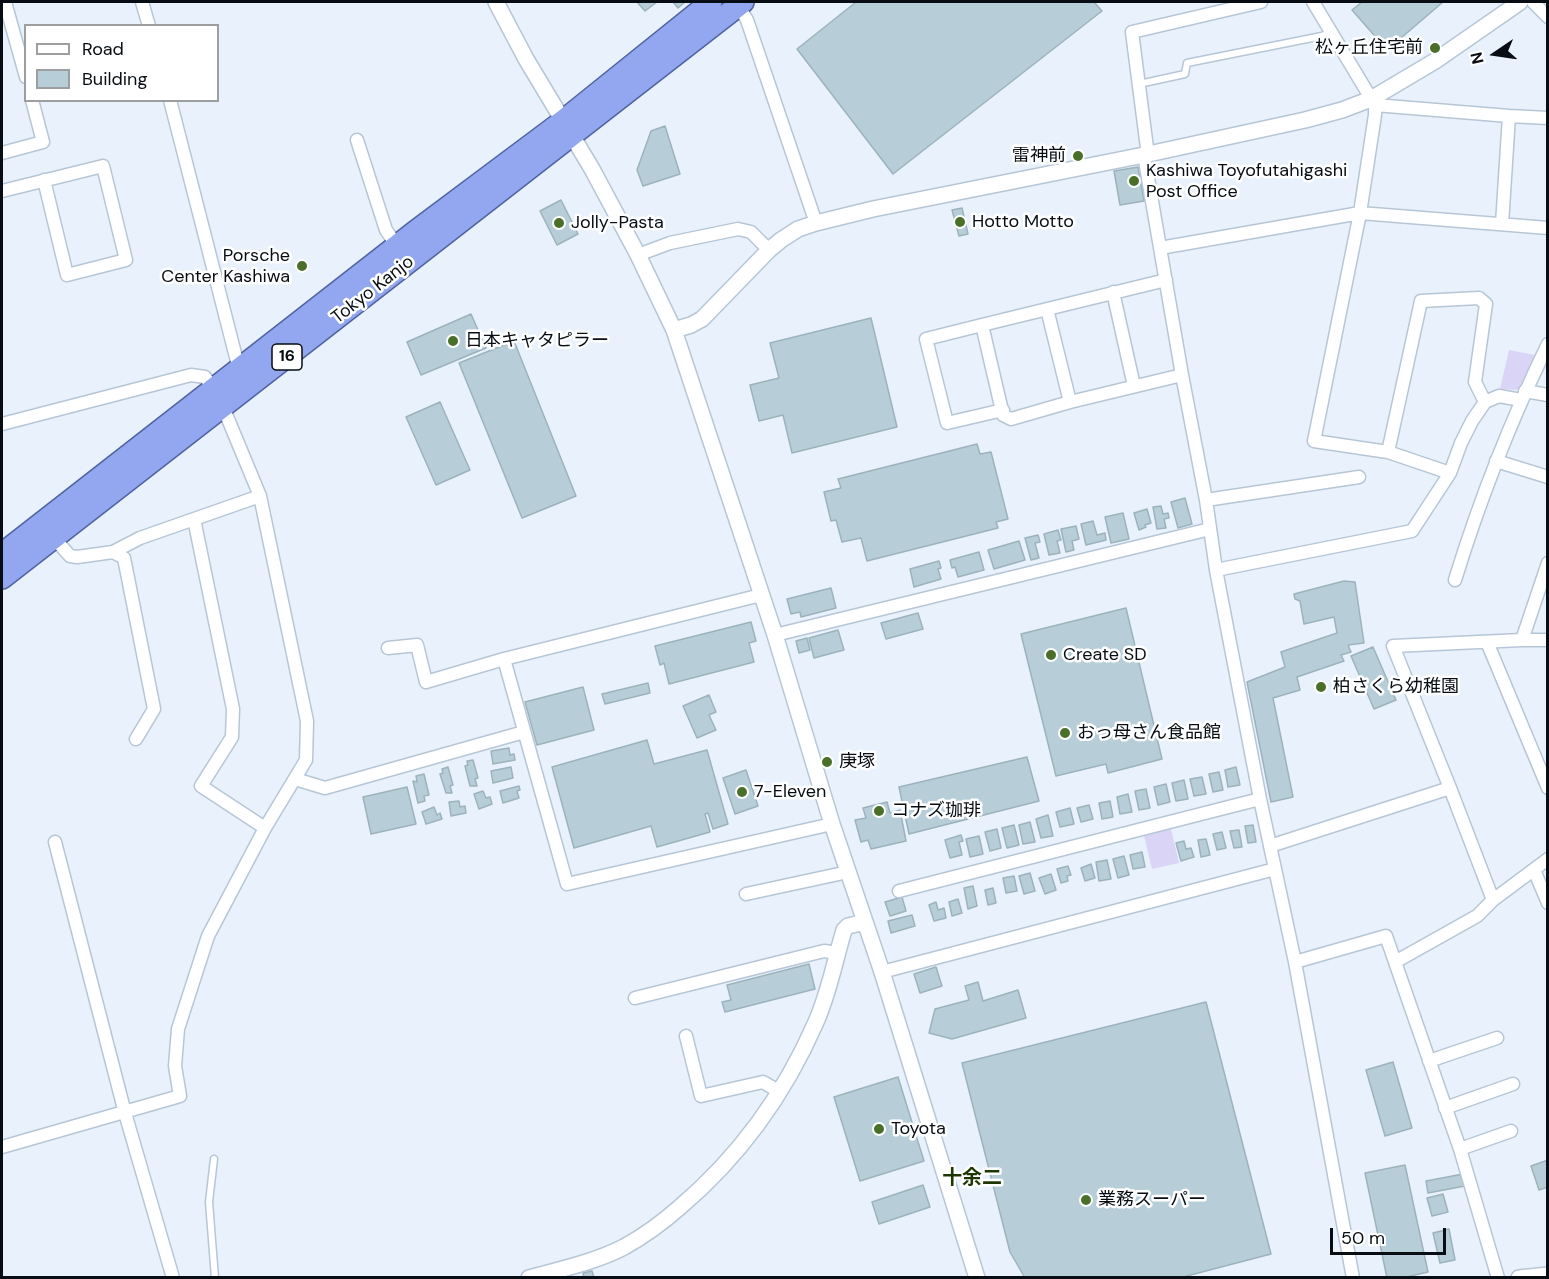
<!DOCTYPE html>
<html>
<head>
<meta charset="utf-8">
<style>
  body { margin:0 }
  #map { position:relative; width:1549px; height:1279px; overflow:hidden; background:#e9f2fc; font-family:"DM Sans",sans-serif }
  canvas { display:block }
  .frame { position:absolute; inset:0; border:3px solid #070d12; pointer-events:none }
  .legend { position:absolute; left:24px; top:24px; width:195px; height:78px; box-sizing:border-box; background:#fff; border:2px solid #9c9ea0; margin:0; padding:8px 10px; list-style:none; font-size:18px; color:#070d12 }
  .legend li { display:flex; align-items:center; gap:12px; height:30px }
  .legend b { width:30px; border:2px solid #9c9ea0 }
  .north { position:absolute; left:1465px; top:24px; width:60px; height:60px; -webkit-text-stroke:4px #fff; paint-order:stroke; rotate:257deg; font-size:16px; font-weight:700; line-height:24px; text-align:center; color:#070d12 }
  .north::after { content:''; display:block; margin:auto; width:21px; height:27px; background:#070d12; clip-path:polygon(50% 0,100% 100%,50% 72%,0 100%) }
  .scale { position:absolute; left:1330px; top:1228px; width:116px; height:27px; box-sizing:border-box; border:3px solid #070d12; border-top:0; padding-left:8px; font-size:18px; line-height:21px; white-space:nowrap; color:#070d12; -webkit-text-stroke:4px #fff; paint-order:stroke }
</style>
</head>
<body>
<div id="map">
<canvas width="1549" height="1279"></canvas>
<div class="frame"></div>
<ul class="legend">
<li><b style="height:8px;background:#fff"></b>Road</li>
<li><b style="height:16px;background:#b7ced8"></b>Building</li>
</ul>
<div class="north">N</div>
<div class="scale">50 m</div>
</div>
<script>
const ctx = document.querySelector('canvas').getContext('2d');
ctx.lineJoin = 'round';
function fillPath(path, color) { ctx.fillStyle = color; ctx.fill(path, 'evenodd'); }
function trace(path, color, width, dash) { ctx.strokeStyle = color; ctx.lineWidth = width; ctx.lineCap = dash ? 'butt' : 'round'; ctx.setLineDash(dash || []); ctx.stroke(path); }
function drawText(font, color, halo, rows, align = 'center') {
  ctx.font = font + ' "DM Sans","Noto Sans JP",sans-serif'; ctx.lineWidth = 5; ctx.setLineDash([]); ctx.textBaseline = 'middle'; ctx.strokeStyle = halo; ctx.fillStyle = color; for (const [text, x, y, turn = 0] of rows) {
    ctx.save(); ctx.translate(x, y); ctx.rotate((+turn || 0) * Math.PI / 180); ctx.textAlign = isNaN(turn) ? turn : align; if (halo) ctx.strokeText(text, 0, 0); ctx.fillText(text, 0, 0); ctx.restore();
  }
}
fillPath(new Path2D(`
  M 1509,350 L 1535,355 L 1523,386 L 1516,390 L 1500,389 Z
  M 1171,829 L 1179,863 L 1152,869 L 1144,836 Z`), '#dad4f6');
const building = new Path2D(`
  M 637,2 L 657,2 L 645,11 Z
  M 673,2 L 685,2 L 678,8 Z
  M 856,2 L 1094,2 L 1102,11 L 893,174 L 797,49 Z
  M 1362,2 L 1443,2 L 1387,50 L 1352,10 Z
  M 665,126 L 680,174 L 643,186 L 637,170 L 651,131 Z
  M 1138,167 L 1144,201 L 1120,205 L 1114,171 Z
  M 561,200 L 578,234 L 557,245 L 540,211 Z
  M 962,208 L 968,234 L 959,236 L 952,210 Z
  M 471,314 L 486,348 L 421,375 L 407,342 Z
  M 871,318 L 897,427 L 792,453 L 783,415 L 759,421 L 750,385 L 779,378 L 770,343 Z
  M 514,341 L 576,496 L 522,518 L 459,363 Z
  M 440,402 L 470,470 L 436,485 L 406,417 Z
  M 977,444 L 980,454 L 991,452 L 1008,519 L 996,522 L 998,528 L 867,561 L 861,538 L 842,542 L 836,520 L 831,521 L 824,492 L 841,488 L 838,479 Z
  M 1185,498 L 1192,524 L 1178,528 L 1171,502 Z
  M 1161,506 L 1163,514 L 1168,513 L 1169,518 L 1164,519 L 1166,528 L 1157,529 L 1153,507 Z
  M 1147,509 L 1151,523 L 1145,525 L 1146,527 L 1139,530 L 1134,513 Z
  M 1123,513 L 1129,539 L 1111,543 L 1105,517 Z
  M 1093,521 L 1097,535 L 1105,533 L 1106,540 L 1086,545 L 1081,524 Z
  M 1076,526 L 1079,539 L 1072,541 L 1074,550 L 1066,552 L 1061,529 Z
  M 1058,530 L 1061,540 L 1057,541 L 1060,553 L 1049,555 L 1044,534 Z
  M 1038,535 L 1040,542 L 1035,543 L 1039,558 L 1031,560 L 1025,538 Z
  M 1019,541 L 1025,560 L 994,569 L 988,550 Z
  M 979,552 L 984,570 L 958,577 L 955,567 L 952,568 L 950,560 Z
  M 939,561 L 941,568 L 938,569 L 941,579 L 914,587 L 910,569 Z
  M 1344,581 L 1355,582 L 1364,643 L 1348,645 L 1351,652 L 1341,655 L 1344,661 L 1297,677 L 1300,690 L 1273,698 L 1293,797 L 1271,802 L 1247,682 L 1285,667 L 1281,652 L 1337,633 L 1334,617 L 1304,624 L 1300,601 L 1295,599 L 1294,594 Z
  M 831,588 L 836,608 L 801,617 L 800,612 L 791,614 L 787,599 Z
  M 1126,608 L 1162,759 L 1108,773 L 1106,764 L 1056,776 L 1021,634 Z
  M 918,613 L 923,629 L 886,639 L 881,623 Z
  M 751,622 L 756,641 L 749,643 L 754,662 L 669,684 L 664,663 L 660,665 L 655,646 Z
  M 838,630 L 844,650 L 814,658 L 809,638 Z
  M 807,638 L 810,650 L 799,653 L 796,641 Z
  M 1373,647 L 1396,700 L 1374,709 L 1351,656 Z
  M 648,683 L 650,693 L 605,704 L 602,694 Z
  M 583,687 L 594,730 L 537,745 L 525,702 Z
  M 709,695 L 716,712 L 709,715 L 716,730 L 697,738 L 683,706 Z
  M 647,740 L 654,764 L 707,750 L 728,824 L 713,829 L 708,813 L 705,814 L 710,832 L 657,847 L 651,826 L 574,848 L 552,767 Z
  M 509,748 L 510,755 L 514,754 L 515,760 L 493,764 L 491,751 Z
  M 1027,757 L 1039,801 L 909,834 L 899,787 Z
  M 473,760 L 478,778 L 475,779 L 477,786 L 470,786 L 465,766 L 468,765 L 467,761 Z
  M 448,767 L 453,785 L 450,786 L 452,793 L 446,793 L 440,774 L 443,773 L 442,769 Z
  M 511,767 L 513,778 L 493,783 L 491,771 Z
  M 1236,767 L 1240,785 L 1228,787 L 1225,770 Z
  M 746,770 L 758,806 L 735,814 L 723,778 Z
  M 1219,772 L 1223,790 L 1213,792 L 1209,774 Z
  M 424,774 L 429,795 L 424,796 L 425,801 L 418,803 L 413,781 L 417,782 L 416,776 Z
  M 1202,777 L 1206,794 L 1194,796 L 1190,779 Z
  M 1184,780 L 1188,799 L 1176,801 L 1172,783 Z
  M 1166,784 L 1170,802 L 1158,805 L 1154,787 Z
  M 519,786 L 520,790 L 517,791 L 519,798 L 503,803 L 500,791 Z
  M 407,787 L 416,824 L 371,834 L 363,797 Z
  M 1146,789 L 1150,808 L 1139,810 L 1135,791 Z
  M 483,791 L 486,798 L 490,797 L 492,804 L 479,809 L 474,794 Z
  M 1128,794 L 1132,812 L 1120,814 L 1117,797 Z
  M 459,801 L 460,807 L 465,806 L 466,813 L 451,816 L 449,802 Z
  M 1110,801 L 1113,817 L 1102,819 L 1099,803 Z
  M 887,802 L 890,813 L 900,810 L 906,841 L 871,849 L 868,840 L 861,842 L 855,820 L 866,818 L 863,808 Z
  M 1089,805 L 1093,819 L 1081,822 L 1077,808 Z
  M 434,807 L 437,815 L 440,813 L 442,819 L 426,824 L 422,812 Z
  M 1070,808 L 1074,824 L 1060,827 L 1056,812 Z
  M 1048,815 L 1053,836 L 1041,838 L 1036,819 Z
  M 1030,822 L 1035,842 L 1023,844 L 1019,825 Z
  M 1014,825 L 1019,845 L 1007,848 L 1002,828 Z
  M 1253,825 L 1256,842 L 1248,843 L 1245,826 Z
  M 997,829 L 1001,848 L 990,851 L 985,832 Z
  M 1239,830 L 1242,847 L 1234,848 L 1230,831 Z
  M 1222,832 L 1226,848 L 1217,850 L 1213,834 Z
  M 961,835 L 963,841 L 959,842 L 962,855 L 950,858 L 945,840 Z
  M 979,836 L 983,854 L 970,857 L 966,839 Z
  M 1206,839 L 1210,855 L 1201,857 L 1198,840 Z
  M 1184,841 L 1186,849 L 1191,848 L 1194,857 L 1181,861 L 1176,843 Z
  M 1142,852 L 1145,867 L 1133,869 L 1130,855 Z
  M 1124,856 L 1129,875 L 1118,878 L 1113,859 Z
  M 1107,860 L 1111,879 L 1099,881 L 1096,862 Z
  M 1091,864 L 1095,878 L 1085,881 L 1081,868 Z
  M 1068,866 L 1071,875 L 1067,876 L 1068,881 L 1061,883 L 1057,869 Z
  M 1030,873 L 1035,891 L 1024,894 L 1019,876 Z
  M 1051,874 L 1056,890 L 1045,894 L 1039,878 Z
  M 1014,876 L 1017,891 L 1006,893 L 1003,878 Z
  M 973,886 L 977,906 L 968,909 L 964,888 Z
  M 993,888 L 996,903 L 988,905 L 985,890 Z
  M 902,897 L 906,911 L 890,916 L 885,902 Z
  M 958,899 L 962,913 L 952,916 L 949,902 Z
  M 936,902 L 938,910 L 944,908 L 946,918 L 934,921 L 929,905 Z
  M 912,915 L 915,926 L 891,933 L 888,921 Z
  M 809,964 L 815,989 L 725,1012 L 722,1002 L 731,1000 L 727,985 Z
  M 936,967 L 942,986 L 920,993 L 914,974 Z
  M 978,982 L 983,1001 L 1018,990 L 1026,1018 L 952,1039 L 929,1033 L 935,1009 L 969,1000 L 965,986 Z
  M 1206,1002 L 1271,1254 L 1179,1278 L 1025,1278 L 1010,1252 L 962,1063 Z
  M 1393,1062 L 1412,1128 L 1385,1136 L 1366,1070 Z
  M 898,1077 L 924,1161 L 860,1181 L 834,1097 Z
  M 1548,1160 L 1548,1187 L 1539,1190 L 1531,1166 Z
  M 1405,1165 L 1428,1272 L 1402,1278 L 1387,1278 L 1365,1173 Z
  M 1463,1174 L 1465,1186 L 1428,1193 L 1426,1181 Z
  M 923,1185 L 930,1207 L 879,1224 L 872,1202 Z
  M 1443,1194 L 1448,1212 L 1432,1216 L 1427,1198 Z
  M 1449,1229 L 1455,1260 L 1440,1263 L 1433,1233 Z
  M 592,1271 L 594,1278 L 584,1278 L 583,1273 Z`);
fillPath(building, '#b7ced8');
trace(building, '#9cb3bc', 1.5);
const service = new Path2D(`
  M 1139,84 L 1185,74 L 1187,63 L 1322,36 L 1330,32
  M 214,1159 L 209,1202 L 215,1278`);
const minor = new Path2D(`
  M 5,2 L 26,77
  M 142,2 L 149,26
  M 1261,2 L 1132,32 L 1147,148 L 1144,155 L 1182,375 L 1206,500 L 1216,570 L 1260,799 L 1295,962 L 1353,1278
  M 1313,2 L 1375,105 L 1509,116 L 1548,118
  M 1533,2 L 1548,17
  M 738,5 L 747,20 L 816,223
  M 170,100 L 239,369
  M 1375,105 L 1375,115 L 1360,213 L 1314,441 L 1388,452 L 1450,473
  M 357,140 L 386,230 L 400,250
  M 2,153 L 43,142 L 32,100
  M 2,191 L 103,166 L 126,260 L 67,275 L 44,180
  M 1502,224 L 1509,116
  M 1160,248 L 1360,213 L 1548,228
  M 638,255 L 670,243 L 738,229 L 751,232 L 769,250
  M 1166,280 L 982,325 L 1003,415 L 1011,419 L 1070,402 L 1182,375
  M 1113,292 L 1134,386
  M 1047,309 L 1070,402
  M 982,325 L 926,339 L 947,423 L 1003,410
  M 1525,391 L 1548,395
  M 2,424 L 191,375 L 205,377 L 214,389 L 223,407 L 260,496 L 307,721 L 306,760 L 265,828 L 208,936 L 178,1029 L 175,1066 L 180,1096 L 2,1147
  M 1388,452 L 1421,301 L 1479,298 L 1486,304 L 1475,382 L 1485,402
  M 1496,461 L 1548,477
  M 1206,500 L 1359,477
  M 194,519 L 233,709 L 232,737 L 201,786 L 265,828
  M 54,538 L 70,556 L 77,557 L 113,552 L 140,538 L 260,496
  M 113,552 L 124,558 L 154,709 L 136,739
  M 1216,570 L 1412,531 L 1450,473 L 1461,443 L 1472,421 L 1485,402 L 1499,396 L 1521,400
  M 1455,580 C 1480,499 1511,420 1548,344
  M 761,595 L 504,659 L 567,884 L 832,824
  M 775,635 L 1210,529
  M 1522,640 L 1548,563
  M 1487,642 L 1548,788
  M 388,648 L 417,645 L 426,682 L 504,659
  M 295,779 L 325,788 L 524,732
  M 55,842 L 125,1113 L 173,1278
  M 1270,846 L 1450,788
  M 1534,870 L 1548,903
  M 899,891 L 1260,799
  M 746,894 L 848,872
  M 1493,900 L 1450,788 L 1393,646 L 1522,640 L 1548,640
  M 1295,962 L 1386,936 L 1460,1149 L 1498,1278
  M 1395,962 L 1477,916 L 1493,900 L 1548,859
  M 882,972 L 1275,869
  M 635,998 L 824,951 L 837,953
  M 686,1036 L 701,1096 L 763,1082 L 780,1092
  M 1429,1061 L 1497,1038
  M 1445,1108 L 1513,1084
  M 1460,1149 L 1511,1131`);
const tertiary = new Path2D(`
  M 496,2 L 526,59 L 592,169 L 638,255 L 674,330 L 775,635 L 832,824 L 882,972 L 977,1278
  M 674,330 L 691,325 L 702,319 L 769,250 L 781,240 L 798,229 L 816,223 L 873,209 L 1144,155 L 1305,120 L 1342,110 L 1371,99 L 1435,61 L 1520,2
  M 529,1278 C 561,1269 595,1262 624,1247 C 644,1236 663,1222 680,1207 C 739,1157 785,1093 816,1022 C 829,993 835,960 844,930 L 848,926 L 865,922
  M 1519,1278 L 1548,1275`);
const trunk = new Path2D(`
  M 2,554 L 416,231 L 563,121 L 711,2
  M 2,578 L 743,2`);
trace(service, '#b6c6d6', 9);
trace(minor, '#b6c6d6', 15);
trace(tertiary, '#b6c6d6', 18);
trace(trunk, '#5063a0', 24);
trace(service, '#fff', 6);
trace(minor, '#fff', 12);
trace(tertiary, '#fff', 15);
trace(trunk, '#93a7f0', 21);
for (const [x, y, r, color] of [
  [1435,48,6,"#4a6f29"],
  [1078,156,6,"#4a6f29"],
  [1134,181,6,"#4a6f29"],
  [960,222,6,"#4a6f29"],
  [559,223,6,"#4a6f29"],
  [302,266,6,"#4a6f29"],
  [453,341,6,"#4a6f29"],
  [1051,655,6,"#4a6f29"],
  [1321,687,6,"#4a6f29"],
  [1065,733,6,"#4a6f29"],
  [827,762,6,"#4a6f29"],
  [742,792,6,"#4a6f29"],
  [879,811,6,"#4a6f29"],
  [879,1129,6,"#4a6f29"],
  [1086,1200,6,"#4a6f29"]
]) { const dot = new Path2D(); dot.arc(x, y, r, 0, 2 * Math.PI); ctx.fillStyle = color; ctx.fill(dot); trace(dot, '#fff', 2); }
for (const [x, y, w] of [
  [287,357,30]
]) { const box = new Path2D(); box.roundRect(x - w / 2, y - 13, w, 26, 4.5); ctx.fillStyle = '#fff'; ctx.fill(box); trace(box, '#070d12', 1.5); }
drawText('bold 16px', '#070d12', null, [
  ["16",287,357]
]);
drawText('18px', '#070d12', '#fff', [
  ["松ヶ丘住宅前",1423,48,"right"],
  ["雷神前",1066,156,"right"],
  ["Kashiwa Toyofutahigashi",1146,171],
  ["Post Office",1146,192],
  ["Hotto Motto",972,222],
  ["Jolly-Pasta",571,223],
  ["Porsche",290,256,"right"],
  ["Center Kashiwa",290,277,"right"],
  ["日本キャタピラー",465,341],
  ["Create SD",1063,655],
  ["柏さくら幼稚園",1333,687],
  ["おっ母さん食品館",1077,733],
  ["庚塚",839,762],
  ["7-Eleven",754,792],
  ["コナズ珈琲",891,811],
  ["Toyota",891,1129],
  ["業務スーパー",1098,1200]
], 'left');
drawText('18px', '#070d12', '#fff', [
  ["Tokyo Kanjo",373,290,-38]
]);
drawText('bold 20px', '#1e3604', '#fff', [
  ["十余二",972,1179]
]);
</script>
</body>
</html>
